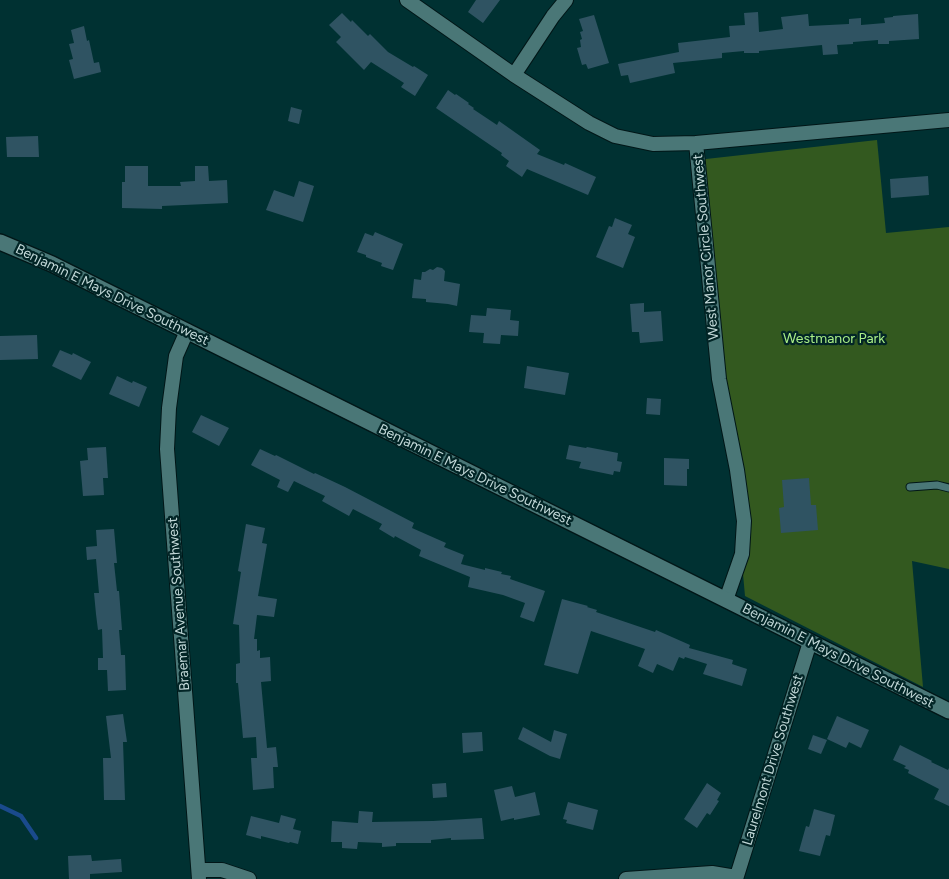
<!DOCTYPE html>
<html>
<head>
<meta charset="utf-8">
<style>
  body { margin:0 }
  canvas { display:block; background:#003132 }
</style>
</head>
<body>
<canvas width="949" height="879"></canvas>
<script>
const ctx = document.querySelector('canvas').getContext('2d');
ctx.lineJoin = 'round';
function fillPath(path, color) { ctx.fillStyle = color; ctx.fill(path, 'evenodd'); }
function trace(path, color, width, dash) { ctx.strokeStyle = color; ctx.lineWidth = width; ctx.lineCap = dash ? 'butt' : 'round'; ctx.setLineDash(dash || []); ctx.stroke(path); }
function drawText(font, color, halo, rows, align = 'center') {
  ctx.font = font + ' Figtree,sans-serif'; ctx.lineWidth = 4.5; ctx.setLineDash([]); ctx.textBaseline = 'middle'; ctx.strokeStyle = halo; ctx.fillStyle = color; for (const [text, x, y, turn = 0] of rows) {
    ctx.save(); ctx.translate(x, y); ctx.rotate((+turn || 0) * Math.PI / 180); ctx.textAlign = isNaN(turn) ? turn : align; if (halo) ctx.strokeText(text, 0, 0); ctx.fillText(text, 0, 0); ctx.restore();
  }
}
fillPath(new Path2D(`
  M 877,140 L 886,233 L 949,227 L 949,569 L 912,561 L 923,687 L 745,596 L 736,496 L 697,160 Z`), '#33591f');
trace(new Path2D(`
  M 0,806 L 21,816 L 36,838`), '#1a4a8c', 4.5);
fillPath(new Path2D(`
  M 476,0 L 500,0 L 483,23 L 468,12 Z
  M 758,12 L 759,32 L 783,29 L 781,17 L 808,14 L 809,26 L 849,24 L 849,19 L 861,18 L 861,25 L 885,23 L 884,18 L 893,17 L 893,16 L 918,14 L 919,39 L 889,41 L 889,44 L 878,44 L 878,40 L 853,42 L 853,44 L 837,45 L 838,54 L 823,55 L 822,45 L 759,51 L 759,53 L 744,53 L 744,51 L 722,53 L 722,58 L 673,63 L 675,73 L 630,83 L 628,75 L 621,76 L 618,64 L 679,52 L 678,43 L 730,37 L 729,26 L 745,25 L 744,13 Z
  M 342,13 L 351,22 L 352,20 L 368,36 L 370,34 L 388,52 L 413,67 L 414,66 L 428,75 L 415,96 L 401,87 L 404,83 L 371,62 L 364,70 L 336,42 L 341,37 L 329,25 Z
  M 594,15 L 609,63 L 588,69 L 586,64 L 582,65 L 577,48 L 581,47 L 580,40 L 582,39 L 580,32 L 583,31 L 579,19 Z
  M 84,26 L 87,41 L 89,40 L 94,63 L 99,62 L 101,72 L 74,79 L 69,60 L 73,59 L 69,44 L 74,43 L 71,30 Z
  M 448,90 L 455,95 L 456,94 L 469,103 L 468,104 L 474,108 L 473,109 L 497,125 L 499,121 L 540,150 L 537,154 L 564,165 L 565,163 L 596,177 L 588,195 L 527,169 L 522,177 L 506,166 L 509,161 L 501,155 L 502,153 L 436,108 Z
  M 291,107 L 302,110 L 299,124 L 288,121 Z
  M 38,136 L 39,157 L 7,157 L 6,137 Z
  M 125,166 L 148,166 L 148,186 L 181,186 L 180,182 L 195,181 L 195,166 L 208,166 L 209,181 L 227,180 L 228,203 L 162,206 L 162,209 L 122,208 L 122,182 L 125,182 Z
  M 928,176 L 929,195 L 891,198 L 890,179 Z
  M 299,181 L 314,186 L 303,222 L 266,210 L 274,190 L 294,197 Z
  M 615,218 L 632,225 L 628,234 L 635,237 L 623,268 L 596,257 L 609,226 L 612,227 Z
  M 375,232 L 403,244 L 393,270 L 381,266 L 382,263 L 366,257 L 366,255 L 357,252 L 365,233 L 373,236 Z
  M 437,267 L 442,268 L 445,271 L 444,281 L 460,284 L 457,306 L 448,304 L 426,302 L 426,299 L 412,298 L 414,279 L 421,280 L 422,272 L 425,272 L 430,269 L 433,270 Z
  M 644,303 L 644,312 L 661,311 L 663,341 L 640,343 L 639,332 L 632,332 L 630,304 Z
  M 487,308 L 511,310 L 510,320 L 519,321 L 518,336 L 501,335 L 500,344 L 483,343 L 484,333 L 469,332 L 471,315 L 486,316 Z
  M 37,335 L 38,359 L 0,360 L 0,336 Z
  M 60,350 L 72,355 L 73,353 L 91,362 L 81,380 L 52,366 Z
  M 527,366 L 569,373 L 565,395 L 524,388 Z
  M 117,376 L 132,383 L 133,381 L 147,387 L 139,407 L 109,394 Z
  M 647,398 L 661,399 L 660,415 L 646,414 Z
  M 201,415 L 229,428 L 219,446 L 192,432 Z
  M 569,445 L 586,448 L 587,447 L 618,453 L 617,461 L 622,462 L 620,472 L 614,471 L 613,475 L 579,468 L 581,462 L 566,459 Z
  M 106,447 L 108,478 L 103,478 L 104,495 L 83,496 L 80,461 L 88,460 L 87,448 Z
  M 260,449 L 275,456 L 276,455 L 314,474 L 315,473 L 345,487 L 414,523 L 412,528 L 446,543 L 444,547 L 464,555 L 461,564 L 485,570 L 485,568 L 502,572 L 501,574 L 511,576 L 510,579 L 545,591 L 534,622 L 520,617 L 525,603 L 503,595 L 468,587 L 470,577 L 419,556 L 421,550 L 395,536 L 394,538 L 379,529 L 382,524 L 353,509 L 349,516 L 322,501 L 325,496 L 294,481 L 288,492 L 277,487 L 280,480 L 251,465 Z
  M 664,458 L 689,459 L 689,469 L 687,469 L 687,486 L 664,485 Z
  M 809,478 L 811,505 L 816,505 L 818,530 L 781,533 L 779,508 L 784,507 L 782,480 Z
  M 246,524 L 265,528 L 262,543 L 267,544 L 258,596 L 277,599 L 274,617 L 257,615 L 254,639 L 257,639 L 257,651 L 260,650 L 260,658 L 270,657 L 271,681 L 261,682 L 267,748 L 276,747 L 278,767 L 273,767 L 274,788 L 253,790 L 251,758 L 257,758 L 256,737 L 243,738 L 238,683 L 236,683 L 236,664 L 240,663 L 239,625 L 233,624 L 241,572 L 238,571 Z
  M 114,529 L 117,563 L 114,563 L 117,591 L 119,591 L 122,630 L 119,630 L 121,655 L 125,655 L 126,690 L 108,691 L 107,670 L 98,670 L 98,658 L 103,658 L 102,629 L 98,630 L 96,614 L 94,593 L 99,593 L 96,559 L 87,560 L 86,547 L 97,546 L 96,530 Z
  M 562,599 L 588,606 L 587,607 L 597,610 L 596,612 L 655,632 L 656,630 L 690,645 L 689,648 L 733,660 L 732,664 L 747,669 L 742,686 L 703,674 L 707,664 L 685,657 L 684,659 L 679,657 L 673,671 L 657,664 L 653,673 L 638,666 L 645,649 L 591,631 L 578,674 L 544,665 Z
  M 123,714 L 127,742 L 123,742 L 125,800 L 104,800 L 103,758 L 111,758 L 106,716 Z
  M 837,716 L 869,730 L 861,748 L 849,742 L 846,748 L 827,739 Z
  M 523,727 L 551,742 L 554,730 L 567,734 L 560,759 L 550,756 L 518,739 Z
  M 482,732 L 483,751 L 463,753 L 462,733 Z
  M 813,735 L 827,740 L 821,754 L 808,749 Z
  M 900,745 L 932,761 L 931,762 L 948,770 L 949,768 L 949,806 L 934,799 L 939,789 L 908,773 L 909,770 L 904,768 L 906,766 L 893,760 Z
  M 446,783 L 447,797 L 433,798 L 432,784 Z
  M 707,783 L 721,793 L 717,800 L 719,801 L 710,815 L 707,813 L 697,828 L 684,819 Z
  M 512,786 L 515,797 L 535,792 L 540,815 L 514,820 L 514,818 L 501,821 L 494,790 Z
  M 568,802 L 598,810 L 593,830 L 566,823 L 567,820 L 563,819 Z
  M 814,809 L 835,815 L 830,836 L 826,835 L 820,856 L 799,851 L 806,826 L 809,827 Z
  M 359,811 L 373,812 L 372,822 L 433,821 L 482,818 L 484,839 L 451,840 L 451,838 L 431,840 L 431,843 L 396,843 L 396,846 L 382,847 L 382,843 L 358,842 L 357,849 L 342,848 L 342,842 L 331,842 L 332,821 L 358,823 Z
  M 281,815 L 296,819 L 293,829 L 301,831 L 298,844 L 290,842 L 289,843 L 261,836 L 261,839 L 246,835 L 251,816 L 279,823 Z
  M 91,855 L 92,861 L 121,859 L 122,872 L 90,874 L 90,879 L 69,879 L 68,856 Z`), '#2f5362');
const lane = new Path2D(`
  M 910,487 L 937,485 L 949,488`);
const street = new Path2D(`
  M 407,0 L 514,75 L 553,16 L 566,0
  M 514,75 L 589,123 L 615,136 L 653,144 L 696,143 L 949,120
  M 696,143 L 719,379 L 737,470 L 744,521 L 742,554 L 726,600
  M 187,331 L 176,356 L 169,408 L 167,449 L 199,879
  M 199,870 L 222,870 L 249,879
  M 626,879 L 712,873 L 736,877
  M 736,879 L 810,642`);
const secondary = new Path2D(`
  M 0,242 L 52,264 L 949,711`);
trace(lane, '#011617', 9);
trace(street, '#011617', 16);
trace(secondary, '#011617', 18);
trace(lane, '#4a7777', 7);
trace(street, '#4a7777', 14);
trace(secondary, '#4a7777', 15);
drawText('14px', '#c2d8d8', '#022526', [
  ["West Manor Circle Southwest",706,247,-95],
  ["Benjamin E Mays Drive Southwest",112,295,26],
  ["Benjamin E Mays Drive Southwest",475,475,26],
  ["Braemar Avenue Southwest",179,604,-94],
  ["Benjamin E Mays Drive Southwest",838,656,27],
  ["Laurelmont Drive Southwest",773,760,-73]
]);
drawText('14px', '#aaef88', '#022526', [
  ["Westmanor Park",834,339]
]);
</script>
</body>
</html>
